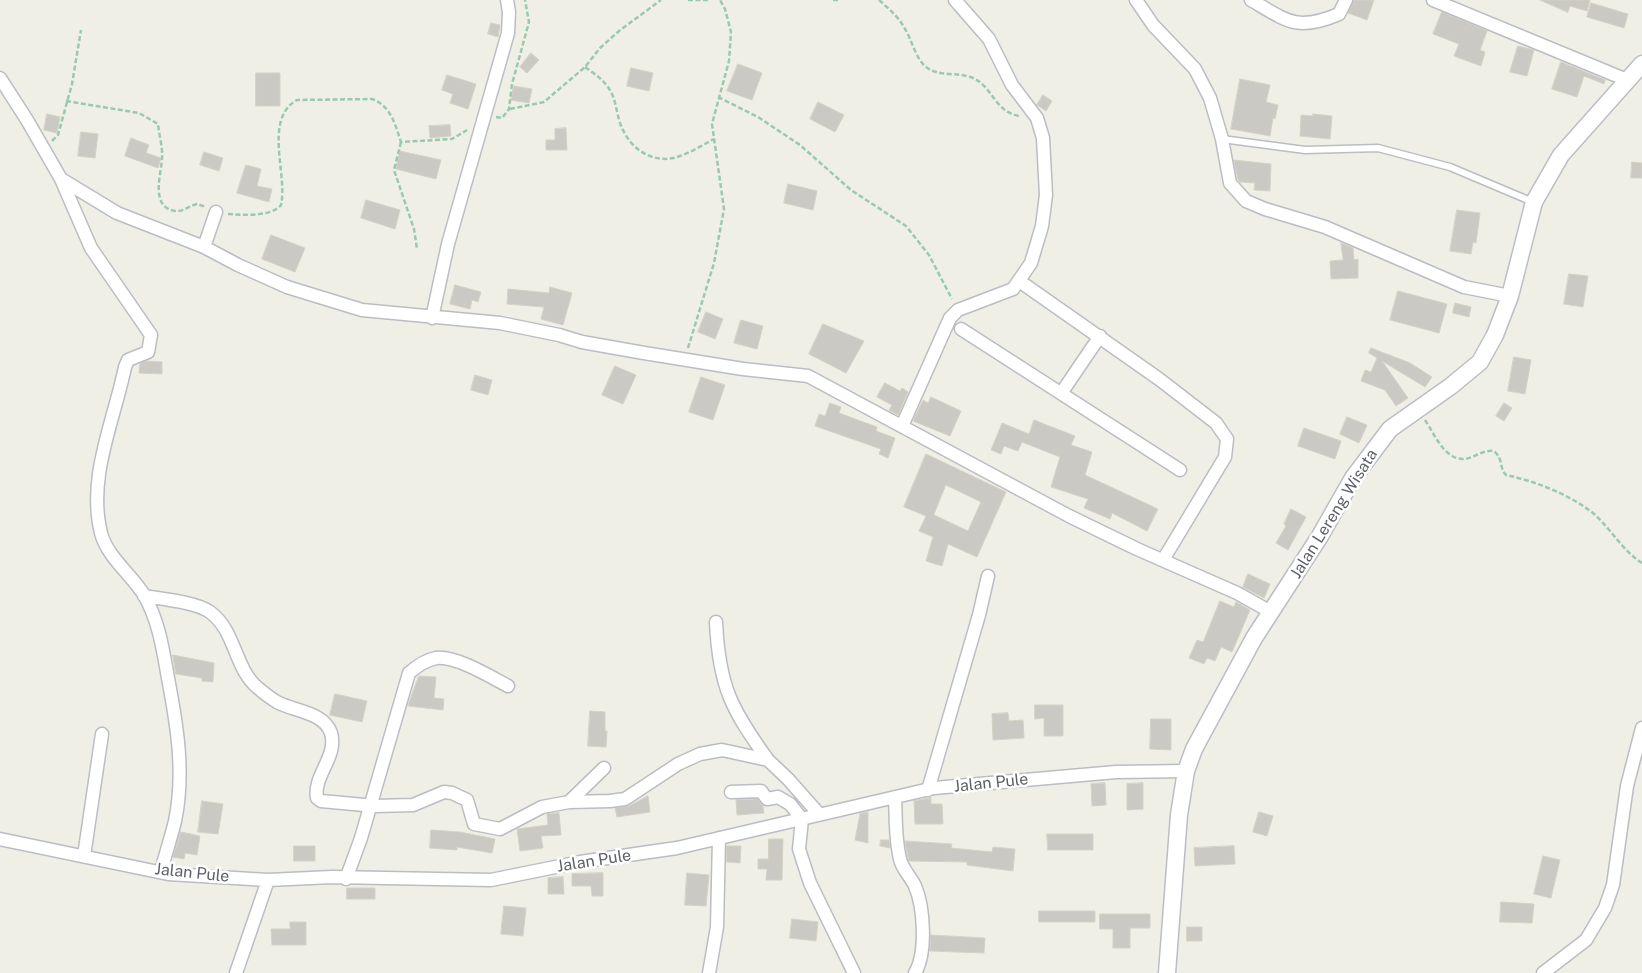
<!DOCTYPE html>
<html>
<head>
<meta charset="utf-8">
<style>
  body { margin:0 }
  canvas { display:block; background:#f0efe6 }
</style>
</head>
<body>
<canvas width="1642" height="973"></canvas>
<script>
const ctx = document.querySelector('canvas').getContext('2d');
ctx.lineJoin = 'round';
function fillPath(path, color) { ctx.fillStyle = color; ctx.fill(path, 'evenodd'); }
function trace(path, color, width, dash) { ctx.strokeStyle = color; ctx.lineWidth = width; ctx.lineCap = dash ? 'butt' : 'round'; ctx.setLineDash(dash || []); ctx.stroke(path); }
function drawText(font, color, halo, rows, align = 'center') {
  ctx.font = font + ' "Public Sans",sans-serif'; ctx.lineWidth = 5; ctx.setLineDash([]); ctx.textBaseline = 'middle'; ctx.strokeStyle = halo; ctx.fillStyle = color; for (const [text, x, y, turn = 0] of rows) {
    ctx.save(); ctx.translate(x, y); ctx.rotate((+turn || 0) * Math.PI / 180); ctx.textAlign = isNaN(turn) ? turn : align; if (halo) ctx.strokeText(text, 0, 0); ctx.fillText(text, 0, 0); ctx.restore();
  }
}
const building = new Path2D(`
  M 1354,0 L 1374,0 L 1367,20 L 1348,13 Z
  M 1540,0 L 1590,0 L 1587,11 L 1570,6 L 1568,12 Z
  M 1591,3 L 1628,14 L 1624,28 L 1587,17 Z
  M 1442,12 L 1487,31 L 1480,50 L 1485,52 L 1481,66 L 1454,56 L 1459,44 L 1433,34 Z
  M 491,23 L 500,25 L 498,37 L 488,34 Z
  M 1518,46 L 1534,50 L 1527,76 L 1510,72 Z
  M 531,53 L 539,60 L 527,73 L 520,67 Z
  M 1561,62 L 1605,80 L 1604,84 L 1584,76 L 1577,97 L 1552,89 Z
  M 738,64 L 762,73 L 752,100 L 727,91 Z
  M 631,68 L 653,73 L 649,91 L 627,86 Z
  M 256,73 L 280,73 L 280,106 L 256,106 Z
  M 447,75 L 476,84 L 468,109 L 450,103 L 453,94 L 442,90 Z
  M 1240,79 L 1270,85 L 1266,102 L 1278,105 L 1275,119 L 1273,118 L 1270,136 L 1231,129 Z
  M 514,86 L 532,89 L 529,103 L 511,100 Z
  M 1043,95 L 1052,101 L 1046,111 L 1037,105 Z
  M 818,102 L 844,115 L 835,132 L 810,119 Z
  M 47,114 L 60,117 L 57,133 L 44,130 Z
  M 1313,114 L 1332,116 L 1330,139 L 1300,136 L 1301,115 L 1313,116 Z
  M 450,125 L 451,136 L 430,138 L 429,126 Z
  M 566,128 L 567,150 L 546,150 L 546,140 L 555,140 L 555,129 Z
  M 81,132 L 98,134 L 95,158 L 78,156 Z
  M 131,138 L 149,145 L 146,153 L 161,158 L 158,168 L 125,156 Z
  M 400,151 L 441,160 L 436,179 L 396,169 Z
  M 204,152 L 223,158 L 219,171 L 200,165 Z
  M 1234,160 L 1271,164 L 1270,191 L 1254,190 L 1255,183 L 1240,182 L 1238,179 Z
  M 1632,162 L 1642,163 L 1642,178 L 1631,178 Z
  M 246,165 L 261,169 L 257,186 L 272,189 L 269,202 L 237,193 Z
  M 788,184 L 817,191 L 813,210 L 784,203 Z
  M 366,200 L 400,210 L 395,229 L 361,218 Z
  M 1457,210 L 1480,213 L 1476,243 L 1473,242 L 1471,254 L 1450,251 Z
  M 271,235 L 305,248 L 295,272 L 262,259 Z
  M 1341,243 L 1353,248 L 1354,260 L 1358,259 L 1358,278 L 1331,279 L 1330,261 L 1343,260 Z
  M 1569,274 L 1588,276 L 1583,307 L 1564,304 Z
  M 455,285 L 481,292 L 478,302 L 472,300 L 470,309 L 450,304 Z
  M 550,287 L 572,293 L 563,325 L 541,319 L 544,307 L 507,304 L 508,289 L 549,293 Z
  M 1398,291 L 1447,304 L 1439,333 L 1390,320 Z
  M 1455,303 L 1471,307 L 1469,317 L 1453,313 Z
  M 706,312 L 723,319 L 715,339 L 698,332 Z
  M 741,320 L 763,326 L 757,349 L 734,343 Z
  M 823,324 L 864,341 L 846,373 L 809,354 Z
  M 1371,348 L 1410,363 L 1432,377 L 1425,387 L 1382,361 L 1408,398 L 1396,406 L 1385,390 L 1361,381 L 1365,370 L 1371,372 L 1377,358 L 1369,353 Z
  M 1514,357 L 1531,360 L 1525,394 L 1508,391 Z
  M 146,361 L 162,362 L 162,374 L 139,373 L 140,364 Z
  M 615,366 L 636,375 L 623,404 L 602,395 Z
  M 475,375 L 492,380 L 488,395 L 471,390 Z
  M 701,377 L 725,385 L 713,420 L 689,412 Z
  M 885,383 L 900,391 L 902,388 L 908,392 L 898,415 L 889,410 L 892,405 L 877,397 Z
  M 931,397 L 961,411 L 950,436 L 913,421 L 923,400 L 928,403 Z
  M 830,403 L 841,407 L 839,413 L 877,427 L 876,431 L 895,438 L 888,458 L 879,454 L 881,449 L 815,426 L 819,414 L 825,416 Z
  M 1504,403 L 1512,408 L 1504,421 L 1496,416 Z
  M 1347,417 L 1367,425 L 1359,443 L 1340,434 Z
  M 1034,420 L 1075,436 L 1071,445 L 1092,452 L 1085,475 L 1158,509 L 1147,531 L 1112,513 L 1110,519 L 1084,508 L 1088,499 L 1051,487 L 1060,457 L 1022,442 L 1018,451 L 1004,446 L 1001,454 L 991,450 L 1002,423 L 1029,434 Z
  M 1304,428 L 1341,441 L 1335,459 L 1298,446 Z
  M 926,454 L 1006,492 L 977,557 L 948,544 L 942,566 L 926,561 L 933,537 L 919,531 L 926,516 L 904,507 ZM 946,485 L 981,502 L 968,531 L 934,515 Z
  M 1291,509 L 1306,517 L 1288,550 L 1276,543 L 1286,526 L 1284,524 Z
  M 1248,574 L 1270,584 L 1264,598 L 1243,587 Z
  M 1220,601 L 1234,607 L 1236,602 L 1250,610 L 1232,652 L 1221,647 L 1215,661 L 1207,658 L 1204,664 L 1189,658 L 1197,640 L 1203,642 Z
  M 173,655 L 214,663 L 213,682 L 202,681 L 202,678 L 176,674 Z
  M 419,676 L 436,677 L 434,698 L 444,699 L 443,710 L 408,706 Z
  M 335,694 L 367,701 L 362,722 L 330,715 Z
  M 1035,705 L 1063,705 L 1063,736 L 1044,736 L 1044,718 L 1035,719 Z
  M 590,711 L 605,712 L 605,731 L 607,731 L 606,747 L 588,746 Z
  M 1008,713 L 1009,721 L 1023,720 L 1024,738 L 993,740 L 992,714 Z
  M 1151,719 L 1171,719 L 1171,750 L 1150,749 Z
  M 1105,783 L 1106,805 L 1092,806 L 1091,784 Z
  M 1143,783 L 1143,809 L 1127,810 L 1127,784 Z
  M 648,796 L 650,812 L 617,817 L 615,808 L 629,806 Z
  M 931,798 L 931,804 L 942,804 L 943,824 L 915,824 L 914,801 Z
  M 757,799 L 763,806 L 764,813 L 737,815 L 736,800 Z
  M 202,801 L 223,804 L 218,834 L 198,832 Z
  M 868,812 L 868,843 L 855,840 L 860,814 Z
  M 1259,812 L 1273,816 L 1267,836 L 1253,832 Z
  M 559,813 L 561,835 L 541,836 L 543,848 L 520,851 L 517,829 L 548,825 L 547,814 Z
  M 431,830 L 460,832 L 495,839 L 492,853 L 457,847 L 457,850 L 430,848 Z
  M 181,832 L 200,836 L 197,855 L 185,853 L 184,859 L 173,857 Z
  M 1047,834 L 1093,834 L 1093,850 L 1048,850 Z
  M 769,839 L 783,839 L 782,880 L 766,880 L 767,869 L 758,869 L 758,859 L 768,859 Z
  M 881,840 L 889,840 L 890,848 L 880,846 Z
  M 905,841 L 952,844 L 951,848 L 992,852 L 993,847 L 1015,849 L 1013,871 L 967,865 L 967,862 L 909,861 Z
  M 294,846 L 315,846 L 315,861 L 294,861 Z
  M 727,846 L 741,846 L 740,863 L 727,862 Z
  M 1234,846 L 1235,864 L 1195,866 L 1194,848 Z
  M 1543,856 L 1560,860 L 1551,898 L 1534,894 Z
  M 603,873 L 603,896 L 592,896 L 591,886 L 572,886 L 572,874 Z
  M 687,873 L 709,875 L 706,906 L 685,905 Z
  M 563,877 L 564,894 L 548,894 L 548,878 Z
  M 347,888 L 375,888 L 375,899 L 347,899 Z
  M 1501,902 L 1534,904 L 1532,923 L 1500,922 Z
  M 504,906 L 526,908 L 523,936 L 501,934 Z
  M 1039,911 L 1095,911 L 1095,922 L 1039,922 Z
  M 1100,914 L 1150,914 L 1150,928 L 1130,928 L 1130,948 L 1113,948 L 1113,929 L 1100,929 Z
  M 792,919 L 818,922 L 816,941 L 790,938 Z
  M 290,922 L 306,922 L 306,945 L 272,945 L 271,929 L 290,929 Z
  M 1187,927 L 1202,927 L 1202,941 L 1187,941 Z
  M 931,935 L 985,938 L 984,953 L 930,951 Z`);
fillPath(building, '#cbc9c3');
trace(building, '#d5d2c4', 1);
const service = new Path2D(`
  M 1222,139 L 1305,150 L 1378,148 L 1450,167 L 1533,202`);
const minor = new Path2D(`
  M 1136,0 L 1153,25 L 1195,69 L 1210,98 L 1222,139 L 1230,183 L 1246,201 L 1265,209 L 1325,227 L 1464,287 L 1510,296
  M 1251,0 C 1287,21 1297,32 1339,14 L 1346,0
  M 1433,0 L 1627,80
  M 0,78 L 27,120 L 61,179 L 117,213 L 204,247 L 238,265 L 287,287 L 362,310 L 500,323 L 559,335 L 582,342 L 644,353 L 743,369 L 808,376 L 1069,516 L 1137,549 L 1237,593 L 1271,612
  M 61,179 L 91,248 L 151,335 L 148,352 L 128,360 L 125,367 C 114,421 87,478 101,533 C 107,557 132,575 144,595 C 159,621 163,650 168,678 C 177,725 185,773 175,821 C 171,838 165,855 161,872
  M 204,247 L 216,212
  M 1025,285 L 1159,379 L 1216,423 L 1227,439 L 1225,457 L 1163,560
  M 432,318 L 448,244 L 508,33 L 509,12 L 507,0
  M 961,329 L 1180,470
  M 1062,392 L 1100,336
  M 902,426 L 950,318 L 958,310 L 1013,289 L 1031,263 L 1042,226 L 1046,195 L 1043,138 L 1037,118 L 1012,85 L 989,39 L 955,0
  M 144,596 C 162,599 196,602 210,612 C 236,631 234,668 258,688 C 264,693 270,698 277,702 C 293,711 324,712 331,733 C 338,757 313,775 317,798 L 321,801 L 375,806 L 413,805 L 444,792 L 452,793 L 467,800 L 474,824 L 500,829 L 542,807 L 569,802 L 610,801 L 625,799 L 678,764 L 700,754 L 722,750 L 768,760 L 788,779 L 819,814
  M 716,622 C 719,686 731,709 768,760
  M 928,790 L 979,615 L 988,576
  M 731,792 L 761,791 L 767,799 L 778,797 L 790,804 L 802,819 L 799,849 L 810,883 L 854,973
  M 895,797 C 896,818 895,839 900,859 C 902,869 911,877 915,886 C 924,907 927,953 915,973
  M 569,802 L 604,768
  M 0,839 L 168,874 L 268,880 L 332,877 L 491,880 L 580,862 L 677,848 L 934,788 L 1116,772 L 1186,771
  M 84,856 L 102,734
  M 346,879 L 361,838 L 409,673 C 417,666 426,660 436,658 C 455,655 491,677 508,686
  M 236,973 L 268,880
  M 709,973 L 717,927 L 719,838
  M 1543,973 L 1586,940 L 1605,908 L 1613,885 L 1627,786 L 1642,728`);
const secondary = new Path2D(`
  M 1167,973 L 1179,815 L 1186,771 L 1194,749 L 1254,638 L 1320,536 L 1353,478 L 1390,429 L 1451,386 L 1480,362 L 1495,335 L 1510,296 L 1534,202 L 1561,155 L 1642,64`);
trace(service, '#babdc2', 9);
trace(minor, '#babdc2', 15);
trace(secondary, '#bbbec4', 19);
trace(new Path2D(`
  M 688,0 L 709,0
  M 833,0 L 839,0
  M 879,0 C 889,9 899,17 905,29 C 912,40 915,57 925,66 C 938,78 957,71 973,78 C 993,87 994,111 1019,116
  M 585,67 C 596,75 606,81 612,94 C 617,105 617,119 623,130 C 633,152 657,165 680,156 C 691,152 703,145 714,139
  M 718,97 L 758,117 L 800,145 L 851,190 L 906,226 L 929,255 L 952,299
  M 66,101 L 139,113 L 158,124 C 159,135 163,148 162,159 C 161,175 150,207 175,211 C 183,212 189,206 197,204 L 206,207
  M 510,109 L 544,102 L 585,67 L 600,48 L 619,31 L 661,0
  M 496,117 L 502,118 L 509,109 L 512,84 L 529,22 L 525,0
  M 52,141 L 58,135 L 72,84 L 81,30
  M 401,142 L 394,170 L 414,229 L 417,249
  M 228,214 C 242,215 272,217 281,205 C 288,175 263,119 297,100 L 372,99 C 391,106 395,124 401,142 L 452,139 L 467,130
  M 688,348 L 714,263 L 724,209 L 712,124 L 729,61 L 731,32 L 725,9 L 720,0
  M 1425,420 C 1436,436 1447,467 1472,457 C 1479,454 1486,450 1494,451 C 1504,460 1499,468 1506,475 C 1535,481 1571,495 1594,514 C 1611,529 1622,550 1642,563`), '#9acaad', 2.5, [5, 2.5]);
trace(service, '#fff', 6);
trace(minor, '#fff', 12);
trace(secondary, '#fff', 16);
drawText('16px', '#5d6167', '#fff', [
  ["Jalan Lereng Wisata",1334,514,-58],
  ["Jalan Pule",991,783,-6],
  ["Jalan Pule",594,861,-9],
  ["Jalan Pule",192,873,6]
]);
</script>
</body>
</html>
